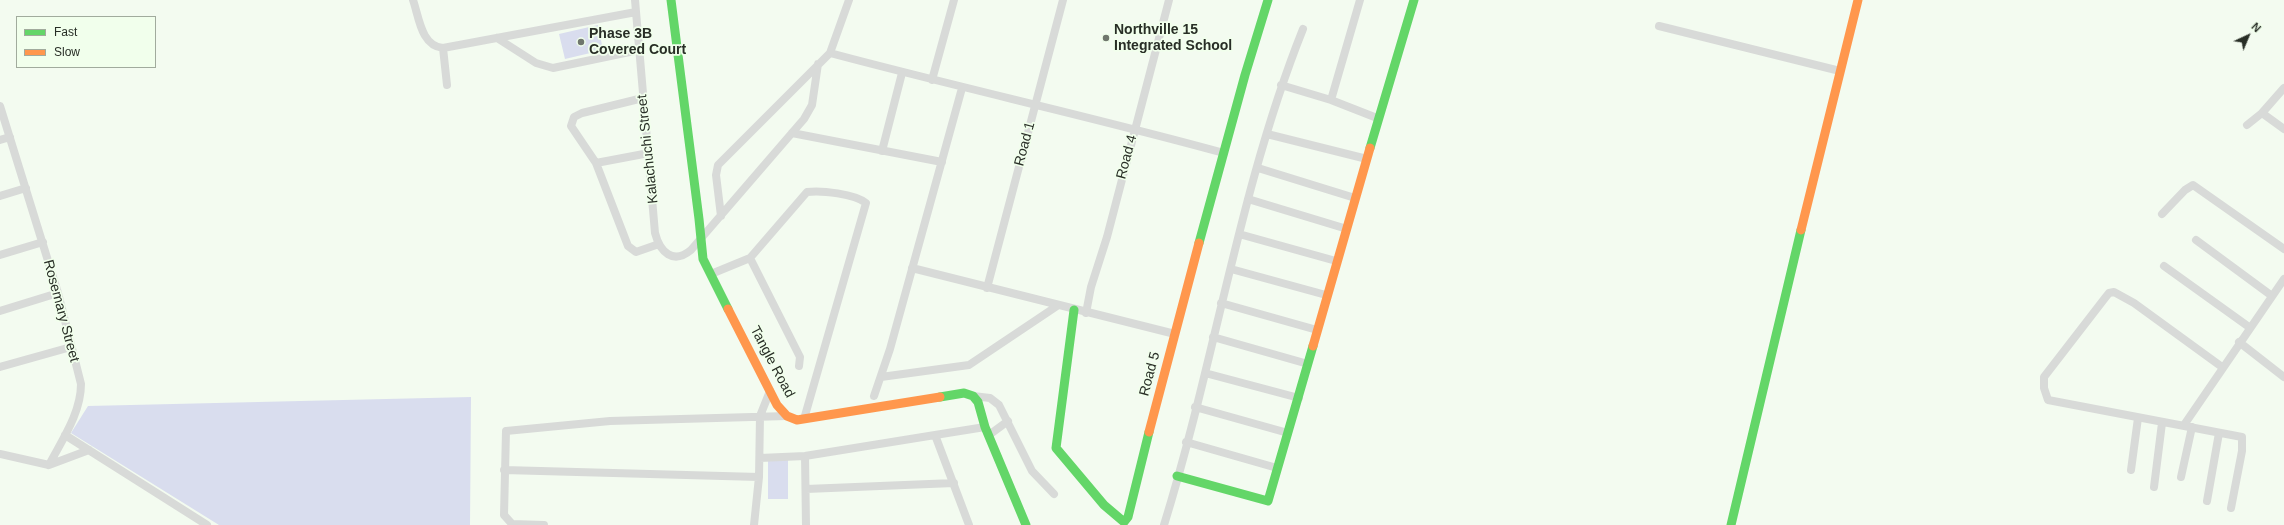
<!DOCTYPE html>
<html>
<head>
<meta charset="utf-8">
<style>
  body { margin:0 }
  #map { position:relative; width:2284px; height:525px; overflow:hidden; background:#f3fbf0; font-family:Arial,sans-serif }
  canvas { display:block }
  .legend { position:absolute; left:16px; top:16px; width:140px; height:52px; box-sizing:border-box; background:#f1ffec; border:1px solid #a1ab9d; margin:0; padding:5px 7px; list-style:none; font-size:12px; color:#282e26 }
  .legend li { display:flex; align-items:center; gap:8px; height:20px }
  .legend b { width:20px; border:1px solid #a1ab9d }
  .north { position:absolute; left:2228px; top:16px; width:40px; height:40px; -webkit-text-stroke:3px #f1ffec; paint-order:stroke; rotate:44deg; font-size:11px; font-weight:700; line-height:16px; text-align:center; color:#282e26 }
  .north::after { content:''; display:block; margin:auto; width:14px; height:18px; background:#282e26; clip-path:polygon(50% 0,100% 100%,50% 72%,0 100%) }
</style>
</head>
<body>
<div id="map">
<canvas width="2284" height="525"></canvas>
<ul class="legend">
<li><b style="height:5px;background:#63d668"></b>Fast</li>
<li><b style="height:5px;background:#ff974d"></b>Slow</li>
</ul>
<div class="north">N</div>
</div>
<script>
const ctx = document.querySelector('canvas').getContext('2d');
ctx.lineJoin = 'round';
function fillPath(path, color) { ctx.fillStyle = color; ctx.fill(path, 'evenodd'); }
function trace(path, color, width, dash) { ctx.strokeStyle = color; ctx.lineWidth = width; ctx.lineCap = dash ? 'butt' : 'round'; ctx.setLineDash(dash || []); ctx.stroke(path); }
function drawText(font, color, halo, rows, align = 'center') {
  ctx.font = font + ' Arial,sans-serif'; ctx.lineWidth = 3.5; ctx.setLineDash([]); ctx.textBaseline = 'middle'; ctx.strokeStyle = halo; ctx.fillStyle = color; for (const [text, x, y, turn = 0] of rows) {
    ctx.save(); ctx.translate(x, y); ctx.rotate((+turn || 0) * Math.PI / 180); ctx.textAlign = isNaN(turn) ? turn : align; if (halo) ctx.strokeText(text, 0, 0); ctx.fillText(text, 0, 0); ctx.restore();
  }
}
fillPath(new Path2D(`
  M 598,25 L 603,50 L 565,59 L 559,34 Z
  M 471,397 L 470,525 L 219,525 L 71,433 L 88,406 Z
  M 768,459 L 788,459 L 788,499 L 768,499 Z`), '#d9ddee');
trace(new Path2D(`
  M 413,0 C 419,17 421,46 443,48 L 636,12
  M 635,0 L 655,233 C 660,252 673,265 691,250 L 804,119 L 812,105 L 818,64
  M 1659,26 L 1840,71
  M 497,38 L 536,63 L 553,68 L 639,50
  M 443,48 L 447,85
  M 830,53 C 961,88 1093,117 1224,153
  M 932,80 L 954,0
  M 1281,85 L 1331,100 L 1377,118
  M 643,98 L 582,113 L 574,117 L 571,126 L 596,163 L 628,246 L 636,252 L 659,244
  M 1331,100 L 1360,0
  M 0,106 L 58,293 L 81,384 C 81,413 62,440 49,465 L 0,454
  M 2262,113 L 2284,88
  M 2247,125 L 2262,113 L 2284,129
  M 792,133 L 942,162
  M 1267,134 L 1367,159
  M 0,140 L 10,137
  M 882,151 L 902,73
  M 596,163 L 649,153
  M 1258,168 L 1355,198
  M 0,196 L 26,188
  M 1248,199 L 1347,229
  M 2162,214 L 2185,190 L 2193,185 L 2284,249
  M 721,216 L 716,175 L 718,165 L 830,53 L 849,0
  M 1239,234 L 1336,261
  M 2196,240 L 2272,296
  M 0,255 L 43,242
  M 750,258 L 800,357 L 799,366
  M 2164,266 L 2249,327
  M 912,268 L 1175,334
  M 1231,269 L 1326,295
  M 711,274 L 750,258 L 807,192 C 821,190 855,194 866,203 L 804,419
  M 987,288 L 1063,0
  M 1221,303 L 1317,330
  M 0,311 L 58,293
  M 1086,313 L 1091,287 L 1107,237 L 1169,0
  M 1213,337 L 1308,364
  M 2239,342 L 2284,377
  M 0,367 L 71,347
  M 2222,367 L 2134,303 L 2114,292 L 2109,293 L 2105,298 L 2044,377 L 2044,388 L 2048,400 L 2242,437 L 2242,451 L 2231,508
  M 1205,373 L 1299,398
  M 881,377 L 969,365 L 1057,306
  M 874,396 L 890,349 L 962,88
  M 973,396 L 990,398 L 999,405 L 1032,471 L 1054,494
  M 1195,407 L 1288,433
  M 2184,425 L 2284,279
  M 65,435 L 207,525
  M 935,435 L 985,427
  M 989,435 L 1008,421
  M 1186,442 L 1277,468
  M 805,456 L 806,525
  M 760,458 L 805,456 L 935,435 L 969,525
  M 49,465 L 89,450
  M 504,470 L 759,477
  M 2131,470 L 2138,418
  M 2181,477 L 2192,427
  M 2154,487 L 2162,423
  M 806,489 L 954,483
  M 2207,501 L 2219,433
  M 544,525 L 512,524 L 504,515 L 506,431 L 610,421 L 787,416
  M 754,525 L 759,477 L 760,416 L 770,391
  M 1164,525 C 1215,361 1239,189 1303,29`), '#d8dad8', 8);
trace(new Path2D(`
  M 671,0 L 699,219 L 703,259 L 728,309
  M 1370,148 L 1414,0
  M 1199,243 L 1245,75 L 1268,0
  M 1074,310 L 1056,448 L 1104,505 L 1124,522 L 1128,517 L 1149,432
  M 940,397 L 964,393 L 973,396 L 978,402 L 985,427 L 1026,525
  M 1177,476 L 1268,501 L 1313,346
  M 1731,525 L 1801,230`), '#63d668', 9);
trace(new Path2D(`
  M 1801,230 L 1858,0
  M 728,309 L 777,405 L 787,416 L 797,420 L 940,397
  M 1313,346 L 1370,148
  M 1149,432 L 1199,243`), '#ff974d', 9);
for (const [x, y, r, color] of [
  [1106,38,4,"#6f766d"],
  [581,42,4,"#6f766d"]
]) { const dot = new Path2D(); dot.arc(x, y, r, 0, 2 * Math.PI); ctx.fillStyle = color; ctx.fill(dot); trace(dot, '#f1ffec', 1.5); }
drawText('bold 14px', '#282e26', '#f1ffec', [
  ["Northville 15",1114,30],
  ["Integrated School",1114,46],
  ["Phase 3B",589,34],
  ["Covered Court",589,50]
], 'left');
drawText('14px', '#282e26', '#f1ffec', [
  ["Road 1",1025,144,-75],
  ["Kalachuchi Street",648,149,-96],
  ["Road 4",1127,157,-75],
  ["Rosemary Street",61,311,75],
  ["Tangle Road",772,362,62],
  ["Road 5",1150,374,-75]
]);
</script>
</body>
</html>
